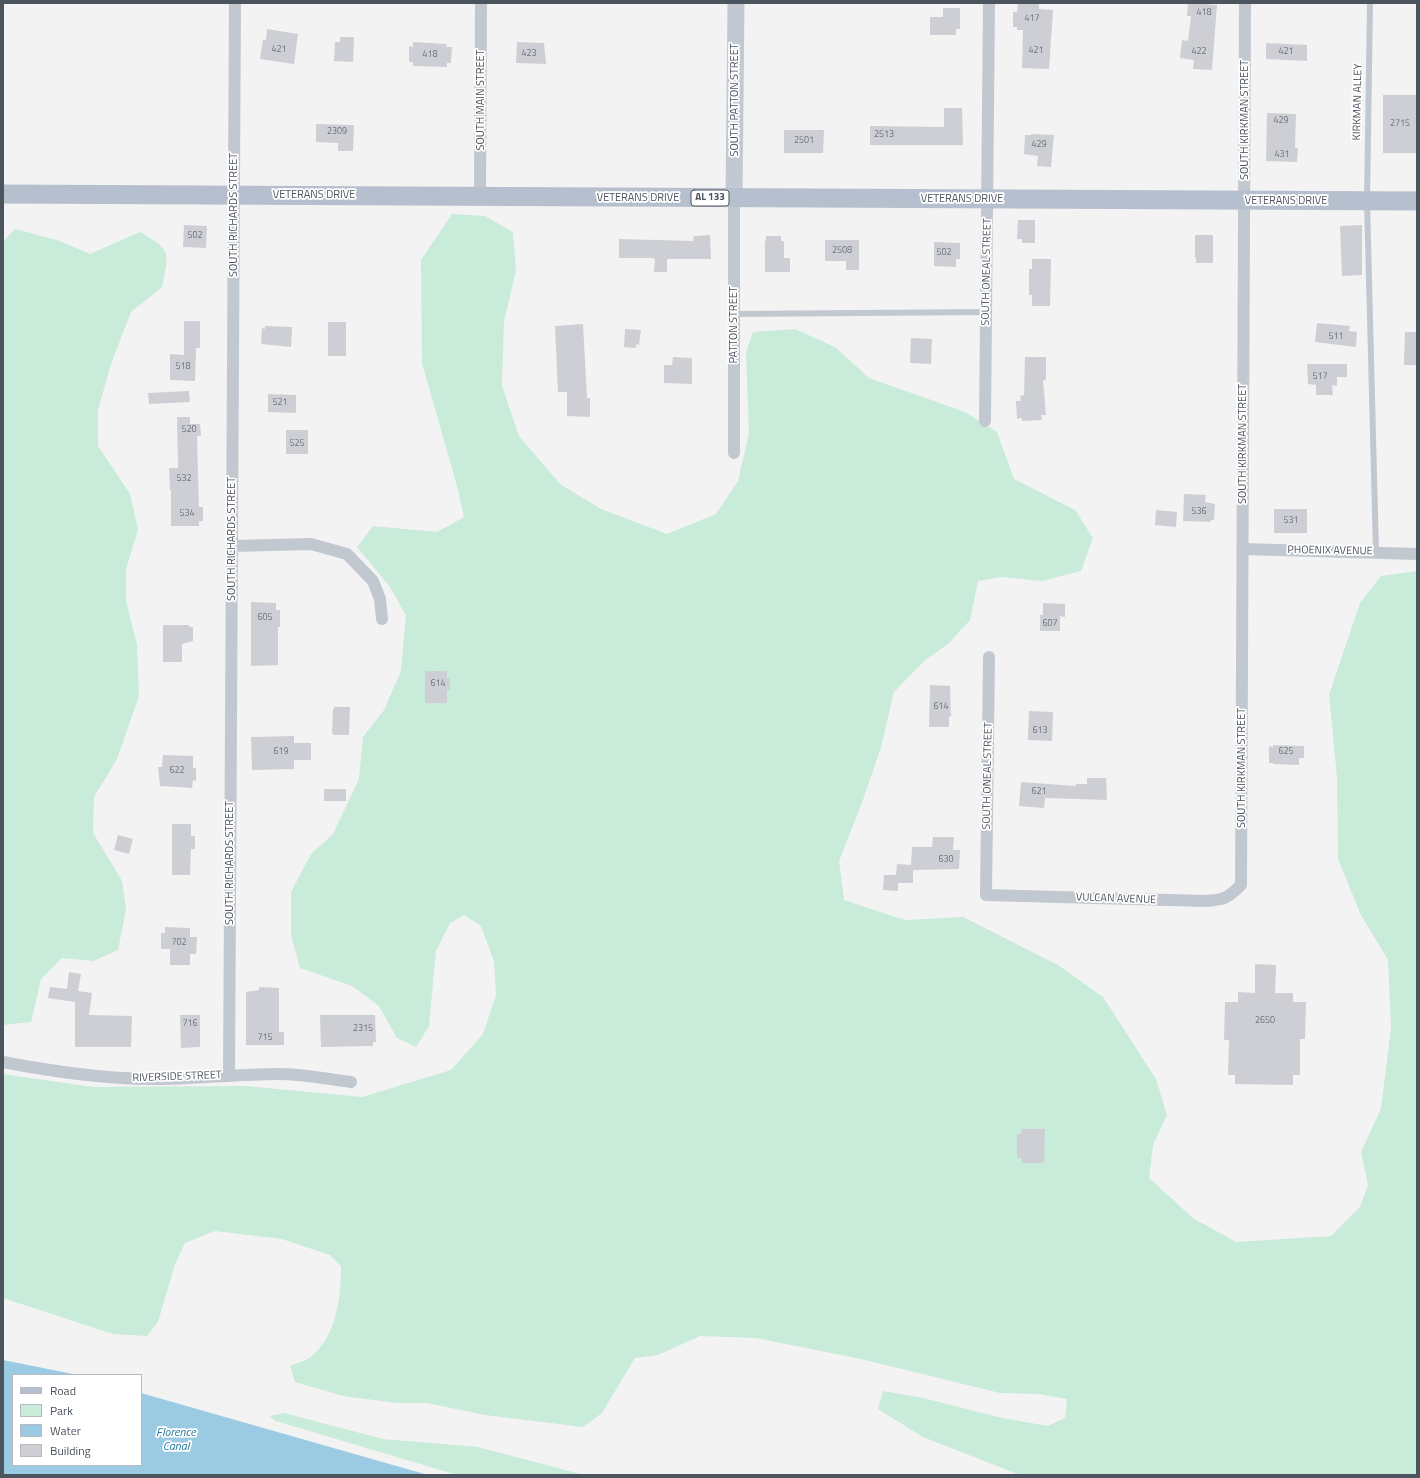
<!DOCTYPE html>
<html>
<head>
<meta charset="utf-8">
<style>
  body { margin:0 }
  #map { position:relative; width:1420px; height:1478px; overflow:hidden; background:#f4f3f3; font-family:"Titillium Web",sans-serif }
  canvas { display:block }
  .frame { position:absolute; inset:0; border:4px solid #4c545e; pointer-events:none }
  .legend { position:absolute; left:12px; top:1374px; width:130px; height:92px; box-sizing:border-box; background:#fff; border:1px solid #b7bbbf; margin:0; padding:5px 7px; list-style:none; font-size:12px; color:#4c545e }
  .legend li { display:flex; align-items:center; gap:8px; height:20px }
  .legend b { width:20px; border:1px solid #b7bbbf }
</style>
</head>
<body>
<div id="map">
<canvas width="1420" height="1478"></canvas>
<div class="frame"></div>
<ul class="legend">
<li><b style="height:5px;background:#b6bfcd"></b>Road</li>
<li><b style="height:11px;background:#c8ebda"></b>Park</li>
<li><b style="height:11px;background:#9bcbe2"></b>Water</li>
<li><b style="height:11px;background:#cdcfd4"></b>Building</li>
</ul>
</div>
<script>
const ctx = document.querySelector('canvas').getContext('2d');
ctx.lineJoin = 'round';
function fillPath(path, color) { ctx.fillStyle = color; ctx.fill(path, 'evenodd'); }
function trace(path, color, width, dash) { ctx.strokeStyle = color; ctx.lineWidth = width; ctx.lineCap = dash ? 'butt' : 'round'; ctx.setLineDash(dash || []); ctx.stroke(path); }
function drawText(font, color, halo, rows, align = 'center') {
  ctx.font = font + ' "Titillium Web",sans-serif'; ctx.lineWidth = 3.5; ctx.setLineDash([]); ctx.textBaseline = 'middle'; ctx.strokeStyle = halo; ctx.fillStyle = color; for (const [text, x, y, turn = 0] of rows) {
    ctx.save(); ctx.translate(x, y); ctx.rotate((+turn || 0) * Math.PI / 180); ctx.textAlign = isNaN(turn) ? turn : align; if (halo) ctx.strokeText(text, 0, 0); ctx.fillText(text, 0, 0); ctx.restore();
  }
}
fillPath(new Path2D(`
  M 452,214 L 485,216 L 513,232 L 516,271 L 504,321 L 502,386 L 519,436 L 560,484 L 601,509 L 667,534 L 716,514 L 738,481 L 749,433 L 746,352 L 753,332 L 795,329 L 835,347 L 869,378 L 965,412 L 997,432 L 1014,479 L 1075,510 L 1093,538 L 1081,571 L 1042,581 L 1001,577 L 978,581 L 970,620 L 948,644 L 924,661 L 894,692 L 881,747 L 863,800 L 839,861 L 844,900 L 905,920 L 963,917 L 1058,965 L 1103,997 L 1156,1079 L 1167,1115 L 1153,1145 L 1149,1178 L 1193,1218 L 1236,1242 L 1331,1236 L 1360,1207 L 1368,1185 L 1361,1152 L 1381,1109 L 1391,1028 L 1388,960 L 1361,915 L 1338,859 L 1337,777 L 1329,695 L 1360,603 L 1381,576 L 1417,571 L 1417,1475 L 1020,1475 L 923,1437 L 878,1409 L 883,1391 L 923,1398 L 1002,1418 L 1048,1426 L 1065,1418 L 1067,1399 L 1039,1394 L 1000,1393 L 861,1359 L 756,1338 L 700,1336 L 658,1355 L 635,1358 L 602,1413 L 583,1427 L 485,1415 L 427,1403 L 397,1403 L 343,1396 L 295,1382 L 290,1366 C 297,1363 306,1361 312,1356 C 337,1334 341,1297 341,1266 L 330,1255 L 282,1239 L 215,1231 L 185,1243 L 175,1264 L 158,1322 L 147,1336 L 113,1334 L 3,1298 L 3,1074 L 92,1087 L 246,1086 L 362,1097 L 451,1070 L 483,1034 L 496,995 L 494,961 L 481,926 L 464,915 L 450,923 L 436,951 L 429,1026 L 416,1047 L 397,1038 L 379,1006 L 352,986 L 300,968 L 291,935 L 291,892 L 311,854 L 333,834 L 359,779 L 363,737 L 384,710 L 401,671 L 406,615 L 390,587 L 357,547 L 373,526 L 437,532 L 464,517 L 457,486 L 422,363 L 421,260 Z
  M 15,229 L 60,241 L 90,254 L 140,232 C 172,250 169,253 162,287 L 131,312 L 111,364 L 98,410 L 98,446 L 130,494 L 138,530 L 126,569 L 126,601 L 137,645 L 139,696 L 117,759 L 94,797 L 93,833 L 122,881 L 126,909 L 118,950 L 93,961 L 62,958 L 41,979 L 31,1022 L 3,1025 L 3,242 Z
  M 284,1413 L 383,1439 L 478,1447 L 584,1475 L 457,1475 L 276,1421 L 269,1416 Z`), '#c8ebda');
fillPath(new Path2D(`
  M 3,1360 L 78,1375 L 13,1375 L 13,1465 L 141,1465 L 141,1393 L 428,1475 L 3,1475 Z`), '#9bcbe2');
fillPath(new Path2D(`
  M 1018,3 L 1039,3 L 1039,9 L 1053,10 L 1049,69 L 1022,68 L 1023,30 L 1017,30 L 1017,27 L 1013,27 L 1013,12 L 1017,12 Z
  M 1188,3 L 1217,5 L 1212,70 L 1193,69 L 1194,60 L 1180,58 L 1182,40 L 1188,41 L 1191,16 L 1187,16 Z
  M 943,8 L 960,8 L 960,29 L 956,29 L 956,35 L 930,35 L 930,17 L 943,17 Z
  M 267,29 L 298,34 L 294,64 L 260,59 L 263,40 L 266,40 Z
  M 340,37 L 354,37 L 353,62 L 334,61 L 335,42 L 340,42 Z
  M 413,42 L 447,44 L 446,47 L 452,47 L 451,63 L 447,63 L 447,67 L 413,66 L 413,62 L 409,62 L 409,46 L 413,47 Z
  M 517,42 L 544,43 L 546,64 L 516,63 Z
  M 1266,43 L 1307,45 L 1307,61 L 1266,59 Z
  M 1383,95 L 1417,95 L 1417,153 L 1383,153 Z
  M 944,108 L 962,108 L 963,145 L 870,145 L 870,126 L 944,127 Z
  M 1267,113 L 1296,114 L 1295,148 L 1298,148 L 1297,162 L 1266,161 Z
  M 316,124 L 354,125 L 353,151 L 338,151 L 338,143 L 316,142 Z
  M 784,130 L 824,130 L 823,153 L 784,153 Z
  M 1031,134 L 1054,135 L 1051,167 L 1037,166 L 1038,156 L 1024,154 L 1025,135 L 1031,135 Z
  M 1018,220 L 1035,220 L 1035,243 L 1022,243 L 1022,239 L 1017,239 Z
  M 184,225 L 207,226 L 206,248 L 183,247 Z
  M 1362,225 L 1362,275 L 1342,276 L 1340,226 Z
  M 710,235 L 711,259 L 667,259 L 667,272 L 654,272 L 655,259 L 652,258 L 619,258 L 619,239 L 693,241 L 694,236 Z
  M 1195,235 L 1213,235 L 1213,263 L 1196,263 L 1196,258 L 1195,258 Z
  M 766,236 L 781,236 L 781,241 L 784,241 L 784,258 L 790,258 L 790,272 L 765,272 L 765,241 L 766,241 Z
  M 825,240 L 859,240 L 859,270 L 846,270 L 846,261 L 825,261 Z
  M 934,242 L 960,243 L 960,259 L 956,259 L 956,267 L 934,266 Z
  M 1032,259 L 1051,259 L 1050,306 L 1032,306 L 1032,295 L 1029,295 L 1029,269 L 1032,269 Z
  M 184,321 L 200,321 L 200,348 L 196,348 L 195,381 L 170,380 L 170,354 L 184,355 Z
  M 328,322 L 346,322 L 346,356 L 328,356 Z
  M 1317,323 L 1350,326 L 1349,331 L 1357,332 L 1356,347 L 1315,342 Z
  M 583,324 L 587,398 L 590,398 L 590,417 L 567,416 L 567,392 L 558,392 L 555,326 Z
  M 265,326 L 292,327 L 291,347 L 261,344 L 262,328 L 265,329 Z
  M 625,329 L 641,330 L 639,345 L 636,344 L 636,348 L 624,347 Z
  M 1405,332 L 1417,332 L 1417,365 L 1404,365 Z
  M 911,338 L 932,339 L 931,364 L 910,363 Z
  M 673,357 L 692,358 L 692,384 L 664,383 L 664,365 L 672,365 Z
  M 1025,357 L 1046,357 L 1046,380 L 1043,380 L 1046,415 L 1041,415 L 1042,420 L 1022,421 L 1022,418 L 1017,419 L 1016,401 L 1021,401 L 1020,396 L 1024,395 Z
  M 1307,364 L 1347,364 L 1347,377 L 1337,377 L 1337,386 L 1332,385 L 1333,395 L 1316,395 L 1316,385 L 1308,384 Z
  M 189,391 L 190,402 L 149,404 L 148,393 Z
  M 268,394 L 296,395 L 296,413 L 268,412 Z
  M 177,417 L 190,417 L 190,424 L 200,424 L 201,436 L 197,436 L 199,507 L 203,507 L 203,521 L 199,521 L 199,526 L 171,526 L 171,490 L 170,490 L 169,468 L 178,468 Z
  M 286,430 L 308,430 L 308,454 L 286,454 Z
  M 1184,494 L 1206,495 L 1205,502 L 1215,504 L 1214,520 L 1210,520 L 1211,522 L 1183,521 Z
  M 1274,509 L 1307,509 L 1307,533 L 1274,533 Z
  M 1156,510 L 1177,512 L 1176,527 L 1155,525 Z
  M 251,602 L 276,603 L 276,610 L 280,610 L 280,627 L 278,627 L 278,665 L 251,666 Z
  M 1043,603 L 1065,604 L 1065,617 L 1060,616 L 1060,631 L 1040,631 L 1040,615 L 1043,615 Z
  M 163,625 L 189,625 L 189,627 L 193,627 L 193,641 L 182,644 L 182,662 L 163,662 Z
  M 425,671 L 447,671 L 447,678 L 450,677 L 450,690 L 447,690 L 447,703 L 425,703 Z
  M 930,685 L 950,686 L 951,716 L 949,717 L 949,727 L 929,727 Z
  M 334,707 L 350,707 L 349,735 L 334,735 L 332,733 L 333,709 L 334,709 Z
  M 1029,711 L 1053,712 L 1052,741 L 1028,740 Z
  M 294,736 L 294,743 L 311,743 L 311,760 L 294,760 L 294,769 L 252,770 L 251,737 Z
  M 1273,745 L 1304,746 L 1304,758 L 1299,758 L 1299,765 L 1273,764 L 1273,763 L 1269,763 L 1269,746 L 1273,747 Z
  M 163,755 L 193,756 L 193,768 L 196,768 L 196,781 L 193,780 L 192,788 L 160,786 L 158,767 L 162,767 Z
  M 1087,778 L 1106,778 L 1107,800 L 1045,798 L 1044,808 L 1019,806 L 1021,782 L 1076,786 L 1076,784 L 1087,784 Z
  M 324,789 L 346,789 L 346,801 L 324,801 Z
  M 172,824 L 191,824 L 191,836 L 195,836 L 195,849 L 191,849 L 190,875 L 172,875 Z
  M 118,835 L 133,839 L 129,854 L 114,850 Z
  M 933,837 L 954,837 L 953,850 L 960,850 L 959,869 L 913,870 L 913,883 L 898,883 L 898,891 L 883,890 L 884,875 L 896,875 L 897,864 L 911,865 L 912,847 L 932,847 Z
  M 165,927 L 190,928 L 190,937 L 197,937 L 196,954 L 190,954 L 190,965 L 170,965 L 170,949 L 161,949 L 161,933 L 165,933 Z
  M 1255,964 L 1276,965 L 1275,993 L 1293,993 L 1293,1002 L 1306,1002 L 1305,1039 L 1300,1039 L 1300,1075 L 1293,1075 L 1293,1085 L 1235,1084 L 1235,1075 L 1228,1075 L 1229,1040 L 1224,1040 L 1225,1002 L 1238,1002 L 1238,992 L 1255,993 Z
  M 69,972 L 81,974 L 78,991 L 92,993 L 89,1015 L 132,1016 L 131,1047 L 75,1047 L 75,1002 L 48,998 L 50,987 L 67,989 Z
  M 259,987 L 279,988 L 279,1032 L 284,1032 L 284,1045 L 246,1045 L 246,992 L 259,990 Z
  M 180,1015 L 200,1015 L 200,1047 L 181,1048 Z
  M 320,1015 L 375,1015 L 376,1042 L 373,1042 L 373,1046 L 321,1047 Z
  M 1022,1129 L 1045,1129 L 1044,1163 L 1022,1163 L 1022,1158 L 1017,1158 L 1017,1134 L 1021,1134 Z`), '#cdcfd4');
trace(new Path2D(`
  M 1370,3 L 1367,201 L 1376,552
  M 734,314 L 986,312`), '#c2c8cf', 6);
trace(new Path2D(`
  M 480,196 L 481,3
  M 734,198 L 734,453
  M 985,421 L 989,3
  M 232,546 L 311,544 L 347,554 L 373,581 L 380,599 L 382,619
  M 1243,549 L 1417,554
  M 989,657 L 986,895 L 1205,901 C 1224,900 1228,898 1241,885 L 1245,3
  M 3,1062 C 50,1071 97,1078 145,1079 C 189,1080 234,1074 278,1074 C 303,1074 327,1079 351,1082
  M 229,1075 L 235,3`), '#c2c8cf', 12);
trace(new Path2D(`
  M 734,198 L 736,3`), '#c3c9d3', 17);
trace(new Path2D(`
  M 3,194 L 1417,201`), '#b6bfcd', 19);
drawText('9px', '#6c737c', null, [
  ["418",1204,13],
  ["417",1032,19],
  ["421",279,50],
  ["421",1036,51],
  ["422",1199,52],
  ["421",1286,52],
  ["423",529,54],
  ["418",430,55],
  ["429",1281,121],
  ["2715",1400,124],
  ["2309",337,132],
  ["2513",884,135],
  ["2501",804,141],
  ["429",1039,145],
  ["431",1282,155],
  ["502",195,236],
  ["2508",842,251],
  ["502",944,253],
  ["511",1336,337],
  ["518",183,367],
  ["517",1320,377],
  ["521",280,403],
  ["520",189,430],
  ["525",297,444],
  ["532",184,479],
  ["536",1199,512],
  ["534",187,514],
  ["531",1291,521],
  ["605",265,618],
  ["607",1050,624],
  ["614",438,684],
  ["614",941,707],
  ["613",1040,731],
  ["619",281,752],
  ["625",1286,752],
  ["622",177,771],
  ["621",1039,792],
  ["630",946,860],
  ["702",179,943],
  ["2650",1265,1021],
  ["716",190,1024],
  ["2315",363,1029],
  ["715",265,1038]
]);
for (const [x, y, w] of [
  [710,198,38]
]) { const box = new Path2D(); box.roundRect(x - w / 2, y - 8, w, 16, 3); ctx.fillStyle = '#fff'; ctx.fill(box); trace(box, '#4c545e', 1); }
drawText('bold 10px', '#4c545e', null, [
  ["AL 133",710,198]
]);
drawText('11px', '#4c545e', '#fff', [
  ["SOUTH MAIN STREET",481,100,-90],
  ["SOUTH PATTON STREET",735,100,-90],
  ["KIRKMAN ALLEY",1358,102,-89],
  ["SOUTH KIRKMAN STREET",1245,120,-90],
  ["VETERANS DRIVE",314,195],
  ["VETERANS DRIVE",638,198],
  ["VETERANS DRIVE",962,199],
  ["VETERANS DRIVE",1286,201],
  ["SOUTH RICHARDS STREET",234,215,-90],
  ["SOUTH ONEAL STREET",987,272,-89],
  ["PATTON STREET",734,325,-90],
  ["SOUTH KIRKMAN STREET",1243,444,-90],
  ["SOUTH RICHARDS STREET",232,539,-90],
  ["PHOENIX AVENUE",1330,551,1],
  ["SOUTH KIRKMAN STREET",1242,768,-90],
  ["SOUTH ONEAL STREET",988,776,-89],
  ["SOUTH RICHARDS STREET",230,863,-90],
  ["VULCAN AVENUE",1116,899,2],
  ["RIVERSIDE STREET",177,1077,-2]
]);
drawText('italic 12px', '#1f759e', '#fff', [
  ["Florence",176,1433],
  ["Canal",176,1447]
]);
</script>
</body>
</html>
